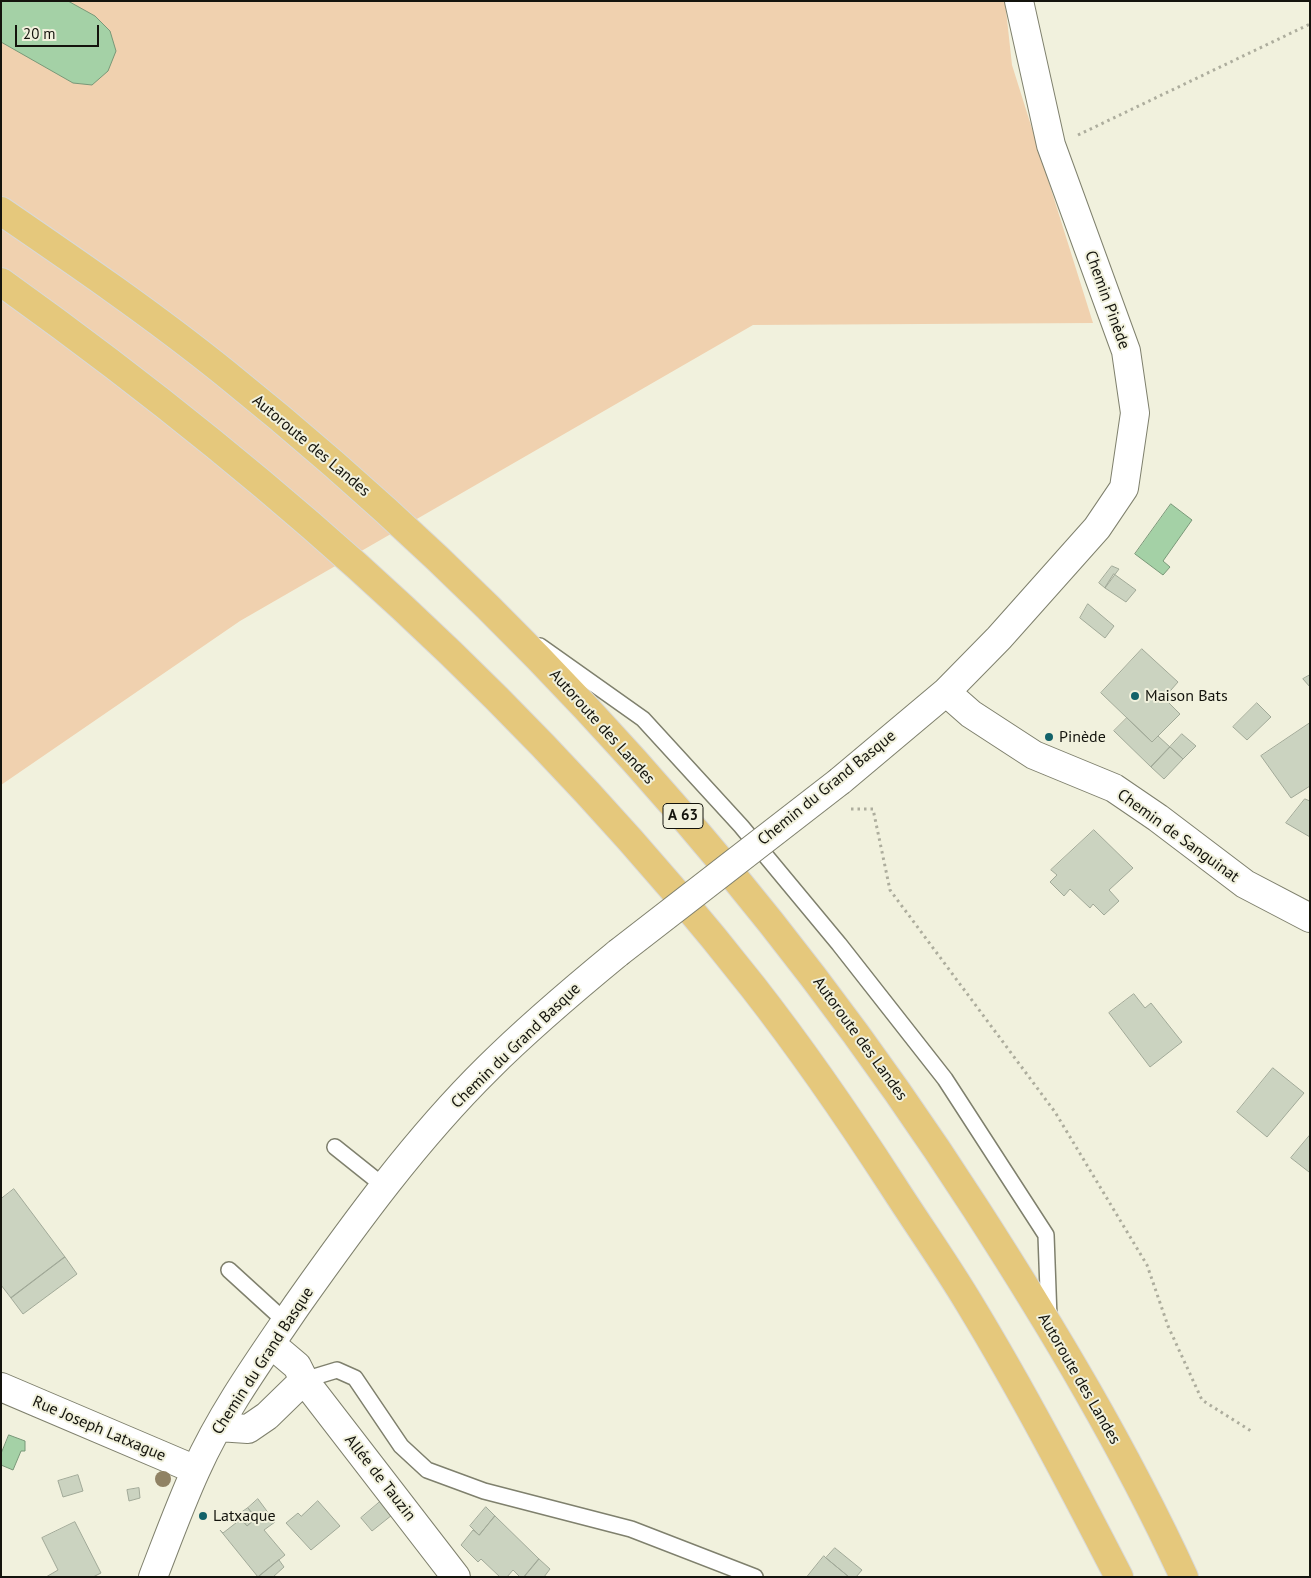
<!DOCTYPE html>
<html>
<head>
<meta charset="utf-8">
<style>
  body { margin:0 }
  #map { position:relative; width:1311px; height:1578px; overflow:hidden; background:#f1f1dd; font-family:"PT Sans",sans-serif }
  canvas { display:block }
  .frame { position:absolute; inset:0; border:2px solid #14140d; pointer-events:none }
  .scale { position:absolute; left:15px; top:25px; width:84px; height:22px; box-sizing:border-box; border:2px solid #14140d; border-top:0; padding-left:6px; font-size:15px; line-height:18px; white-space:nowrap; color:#14140d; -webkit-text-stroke:4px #f1f1dd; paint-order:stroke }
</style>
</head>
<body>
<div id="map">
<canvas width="1311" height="1578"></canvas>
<div class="frame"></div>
<div class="scale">20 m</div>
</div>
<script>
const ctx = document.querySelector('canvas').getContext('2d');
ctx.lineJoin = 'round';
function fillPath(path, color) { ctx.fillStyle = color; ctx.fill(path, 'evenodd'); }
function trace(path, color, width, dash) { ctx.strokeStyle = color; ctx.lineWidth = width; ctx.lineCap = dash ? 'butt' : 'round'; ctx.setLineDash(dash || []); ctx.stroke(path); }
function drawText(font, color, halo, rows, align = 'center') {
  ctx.font = font + ' "PT Sans",sans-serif'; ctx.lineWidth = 4; ctx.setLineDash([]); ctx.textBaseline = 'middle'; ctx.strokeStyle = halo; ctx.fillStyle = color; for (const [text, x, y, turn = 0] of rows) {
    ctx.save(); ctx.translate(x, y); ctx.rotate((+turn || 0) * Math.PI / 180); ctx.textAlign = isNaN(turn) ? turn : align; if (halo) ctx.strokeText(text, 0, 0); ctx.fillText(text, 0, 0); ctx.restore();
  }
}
fillPath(new Path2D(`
  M 1,1 L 1005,1 L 1012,65 L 1093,323 L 753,325 L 240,621 L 1,785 Z`), '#f0d1af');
const water = new Path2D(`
  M 1,1 L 68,1 L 95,16 L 110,31 L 116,51 L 108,71 L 92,85 L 73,83 L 1,42 Z
  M 1171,504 L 1192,520 L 1163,561 L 1170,567 L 1163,575 L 1135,554 Z
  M 9,1435 L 25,1441 L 25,1451 L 21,1451 L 13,1470 L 1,1465 L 1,1454 Z`);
fillPath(water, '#a4d1a6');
trace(water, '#799878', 1);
const building = new Path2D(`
  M 1112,566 L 1119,569 L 1105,588 L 1099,583 Z
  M 1114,574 L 1136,590 L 1126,602 L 1105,588 Z
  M 1088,604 L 1114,626 L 1105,638 L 1080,618 Z
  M 1142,649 L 1178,682 L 1164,698 L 1180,714 L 1152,742 L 1101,693 Z
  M 1310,675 L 1310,687 L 1303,679 Z
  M 1257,703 L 1271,717 L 1247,740 L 1233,727 Z
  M 1127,718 L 1152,742 L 1158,736 L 1170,747 L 1151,767 L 1114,731 Z
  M 1310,723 L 1310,786 L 1291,798 L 1261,756 Z
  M 1182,734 L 1196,746 L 1183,759 L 1170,747 Z
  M 1170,747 L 1183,759 L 1164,779 L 1151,767 Z
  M 1305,799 L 1310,801 L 1310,837 L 1286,823 Z
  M 1094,830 L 1133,868 L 1109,890 L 1119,901 L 1104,915 L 1093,904 L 1090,908 L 1070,889 L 1064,896 L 1050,882 L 1057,875 L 1051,870 Z
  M 1134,994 L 1145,1008 L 1151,1003 L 1182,1042 L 1150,1067 L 1109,1013 Z
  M 1273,1068 L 1304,1093 L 1267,1137 L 1237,1112 Z
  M 1310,1135 L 1310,1172 L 1309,1172 L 1291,1158 Z
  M 14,1189 L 65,1257 L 11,1298 L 1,1285 L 1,1199 Z
  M 65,1257 L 77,1274 L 23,1314 L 11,1298 Z
  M 78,1475 L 83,1491 L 63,1497 L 58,1481 Z
  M 139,1488 L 140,1498 L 129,1501 L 127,1490 Z
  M 258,1499 L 275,1522 L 264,1530 L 285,1555 L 258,1577 L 220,1530 L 223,1533 L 241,1519 L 247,1526 L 256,1518 L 248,1508 Z
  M 318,1501 L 340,1526 L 311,1550 L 286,1523 L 298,1513 L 301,1516 Z
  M 381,1501 L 392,1515 L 372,1531 L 361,1518 Z
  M 486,1507 L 495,1516 L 479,1535 L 470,1526 Z
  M 248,1508 L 256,1518 L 247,1526 L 238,1515 Z
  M 495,1516 L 539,1559 L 524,1577 L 520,1577 L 513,1570 L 507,1577 L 500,1577 L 481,1559 L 478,1562 L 461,1545 L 473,1530 L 479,1535 Z
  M 75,1522 L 101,1573 L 93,1577 L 46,1577 L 58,1570 L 42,1538 Z
  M 835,1548 L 862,1570 L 856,1577 L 849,1577 L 826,1558 Z
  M 824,1556 L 826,1558 L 849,1577 L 807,1577 Z
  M 539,1559 L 550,1569 L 544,1577 L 524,1577 Z
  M 279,1560 L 284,1567 L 273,1577 L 258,1577 Z`);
fillPath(building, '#cbd3c0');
trace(building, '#a1a998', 1);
const lane = new Path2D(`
  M 540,646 L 643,719 L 741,826 L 839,944 L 945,1079 L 1046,1235 L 1049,1318
  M 335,1147 L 385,1187
  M 229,1270 L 286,1322
  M 304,1380 L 337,1370 L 355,1378 L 401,1446 L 427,1470 L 484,1491 L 631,1529 L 755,1577`);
const street = new Path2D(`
  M 946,692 L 971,714 L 1034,755 L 1114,788 L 1158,818 L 1245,884 L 1310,918
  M 840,781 L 946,692 L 999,638 L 1097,528 L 1124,488 L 1135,413 L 1126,351 L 1051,145 L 1019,1
  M 304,1380 L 456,1577
  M 1,1387 L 196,1470
  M 218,1427 L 248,1429 L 267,1416 L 304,1380 L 297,1366 L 271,1344
  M 153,1577 C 167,1541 180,1505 196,1470 C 222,1412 261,1358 297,1305 C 355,1223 416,1139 488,1068 C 529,1027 573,990 618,953`);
const highway = new Path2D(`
  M 1,211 C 77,263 153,315 225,373 C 519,609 772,892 976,1209 C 1052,1327 1125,1449 1184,1577
  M 1,282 C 285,485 537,712 753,987 C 803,1051 849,1118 893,1186 C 918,1225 945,1263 969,1303 C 1023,1392 1071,1484 1119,1577`);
trace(lane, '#7f806d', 18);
trace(street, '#7f806d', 30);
trace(highway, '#d9d9d8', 30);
trace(new Path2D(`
  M 1078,135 L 1310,24
  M 851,809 L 873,809 L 890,890 L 1055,1112 L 1147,1265 L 1168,1326 L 1202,1400 L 1251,1431`), '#adad9d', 3, [2.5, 4]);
trace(lane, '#fff', 15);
trace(street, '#fff', 28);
trace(highway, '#e5c87c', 28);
const streetBridge = new Path2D(`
  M 618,953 L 840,781`);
trace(streetBridge, '#7f806d', 30, []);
trace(streetBridge, '#fff', 28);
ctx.fillStyle = '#908264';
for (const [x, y] of [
  [163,1479]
]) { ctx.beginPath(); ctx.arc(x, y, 8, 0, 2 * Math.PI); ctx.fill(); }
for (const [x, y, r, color] of [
  [1135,696,5,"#136269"],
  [1049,737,5,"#136269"],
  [203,1516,5,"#136269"]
]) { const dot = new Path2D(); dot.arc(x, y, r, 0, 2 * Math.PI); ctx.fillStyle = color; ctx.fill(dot); trace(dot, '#f1f1dd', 2); }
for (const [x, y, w] of [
  [683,816,40]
]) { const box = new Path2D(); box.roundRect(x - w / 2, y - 12.5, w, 25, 4); ctx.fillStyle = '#f1f1dd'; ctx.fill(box); trace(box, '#14140d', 1); }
drawText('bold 15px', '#14140d', null, [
  ["A 63",683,816]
]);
drawText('16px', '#14140d', '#f1f1dd', [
  ["Chemin Pinède",1107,300,70],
  ["Autoroute des Landes",311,446,40],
  ["Autoroute des Landes",602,727,48],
  ["Chemin du Grand Basque",827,788,-39],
  ["Chemin de Sanguinat",1178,836,36],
  ["Autoroute des Landes",860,1039,54],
  ["Chemin du Grand Basque",516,1046,-44],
  ["Chemin du Grand Basque",263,1361,-57],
  ["Autoroute des Landes",1079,1379,60],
  ["Rue Joseph Latxague",99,1429,23],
  ["Allée de Tauzin",380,1478,52]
]);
drawText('16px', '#14140d', '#f1f1dd', [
  ["Maison Bats",1145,696],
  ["Pinède",1059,737],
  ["Latxaque",213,1516]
], 'left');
</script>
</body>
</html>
